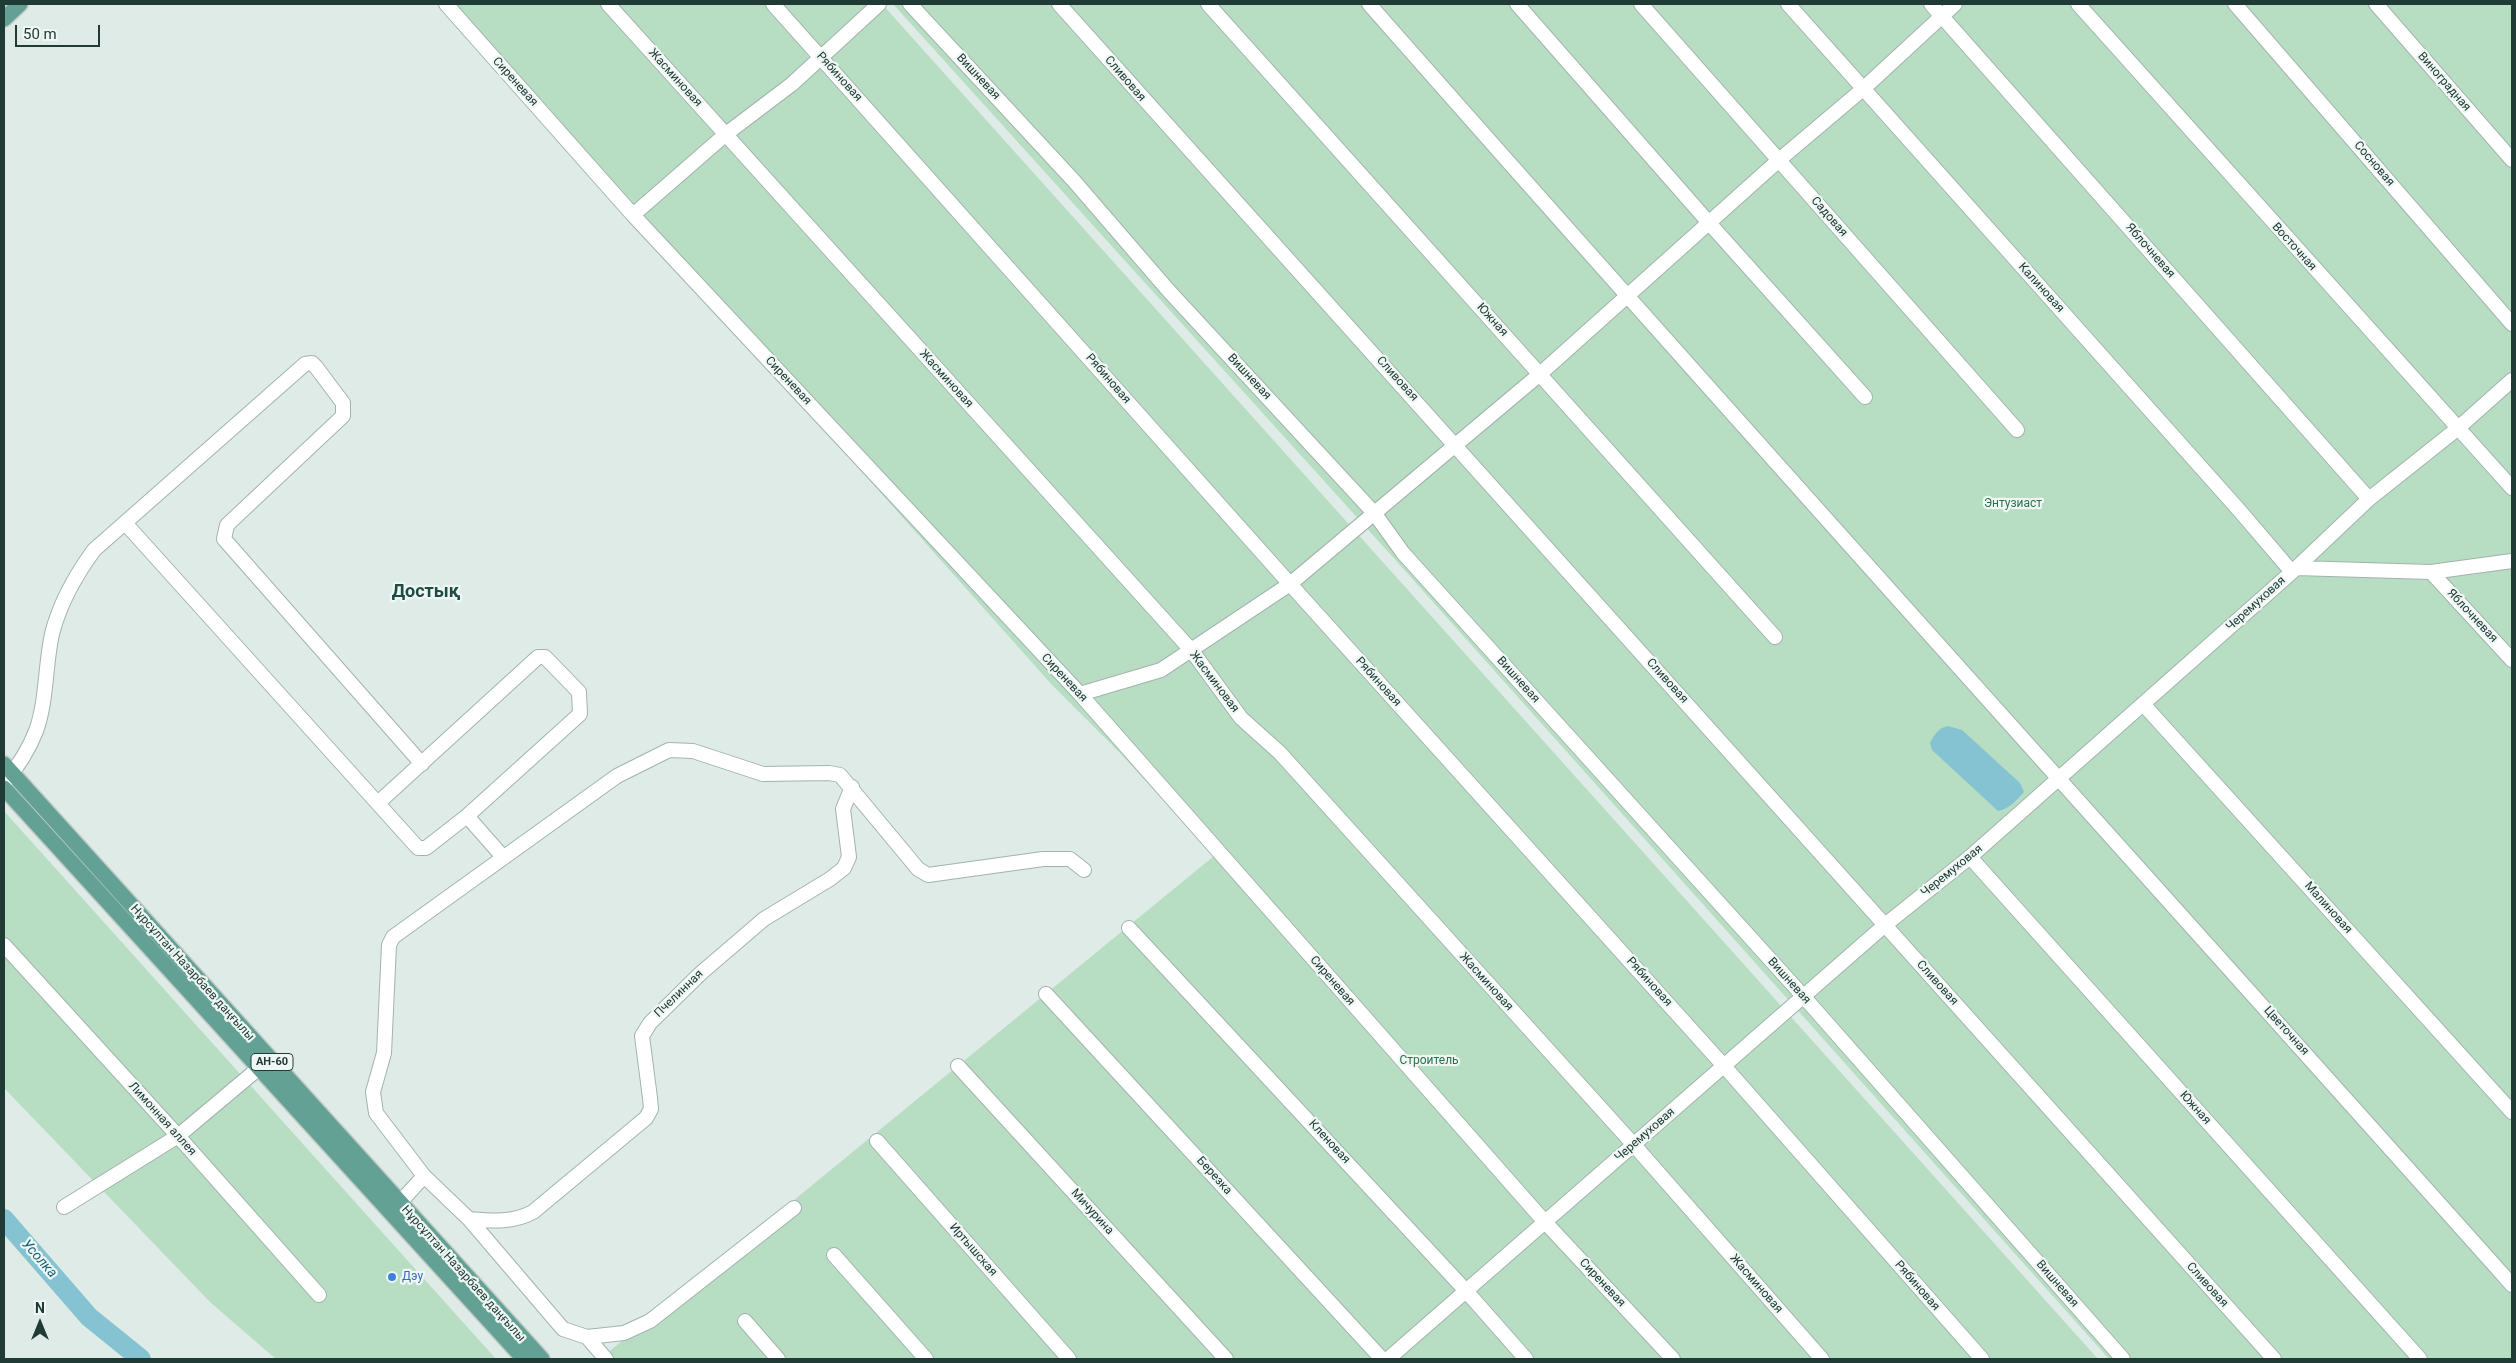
<!DOCTYPE html>
<html>
<head>
<meta charset="utf-8">
<style>
  body { margin:0 }
  #map { position:relative; width:2516px; height:1363px; overflow:hidden; background:#dfebe6; font-family:Roboto,sans-serif }
  canvas { display:block }
  .frame { position:absolute; inset:0; border:5px solid #203b35; pointer-events:none }
  .north { position:absolute; left:15px; top:1298px; width:50px; height:50px; -webkit-text-stroke:4px #eff7f4; paint-order:stroke; rotate:0deg; font-size:14px; font-weight:700; line-height:20px; text-align:center; color:#203b35 }
  .north::after { content:''; display:block; margin:auto; width:18px; height:22px; background:#203b35; clip-path:polygon(50% 0,100% 100%,50% 72%,0 100%) }
  .scale { position:absolute; left:15px; top:25px; width:85px; height:22px; box-sizing:border-box; border:2px solid #203b35; border-top:0; padding-left:6px; font-size:15px; line-height:18px; white-space:nowrap; color:#203b35; -webkit-text-stroke:4px #eff7f4; paint-order:stroke }
</style>
</head>
<body>
<div id="map">
<canvas width="2516" height="1363"></canvas>
<div class="frame"></div>
<div class="north">N</div>
<div class="scale">50 m</div>
</div>
<script>
const ctx = document.querySelector('canvas').getContext('2d');
ctx.lineJoin = 'round';
function fillPath(path, color) { ctx.fillStyle = color; ctx.fill(path, 'evenodd'); }
function trace(path, color, width, dash) { ctx.strokeStyle = color; ctx.lineWidth = width; ctx.lineCap = dash ? 'butt' : 'round'; ctx.setLineDash(dash || []); ctx.stroke(path); }
function drawText(font, color, halo, rows, align = 'center') {
  ctx.font = font + ' Roboto,sans-serif'; ctx.lineWidth = 4.5; ctx.setLineDash([]); ctx.textBaseline = 'middle'; ctx.strokeStyle = halo; ctx.fillStyle = color; for (const [text, x, y, turn = 0] of rows) {
    ctx.save(); ctx.translate(x, y); ctx.rotate((+turn || 0) * Math.PI / 180); ctx.textAlign = isNaN(turn) ? turn : align; if (halo) ctx.strokeText(text, 0, 0); ctx.fillText(text, 0, 0); ctx.restore();
  }
}
fillPath(new Path2D(`
  M 455,4 L 882,4 L 2098,1359 L 600,1359 L 1214,856 L 1121,754 L 1053,686 L 633,215 L 554,114 Z
  M 893,4 L 2512,4 L 2512,1359 L 2109,1359 L 1400,565 Z
  M 4,811 L 496,1359 L 276,1359 L 211,1303 L 4,1088 Z`), '#b7ddc3');
fillPath(new Path2D(`
  M 1948,726 L 1962,730 L 2020,783 L 2024,792 C 2017,800 2009,809 1998,811 L 1932,750 L 1930,743 C 1935,734 1938,728 1948,726 Z`), '#85c2d2');
trace(new Path2D(`
  M 4,1219 L 89,1317 L 141,1359`), '#85c2d2', 20);
const minor = new Path2D(`
  M 446,4 L 633,215 L 1080,694 L 1544,1221 L 1673,1359
  M 608,4 L 1192,651 L 1241,718 L 1280,753 L 1634,1145 L 1822,1359
  M 773,4 L 1290,584 L 1724,1066 L 1982,1359
  M 910,4 L 1074,181 L 1168,290 L 1375,514 L 1403,553 L 1804,997 L 2123,1359
  M 1059,4 L 2274,1359
  M 1208,4 L 1775,637
  M 1369,4 C 1747,434 2131,858 2512,1285
  M 1517,4 L 1710,224 L 1865,397
  M 1641,4 L 2017,430
  M 1788,4 L 2239,510 L 2292,572
  M 1931,4 L 2369,499
  M 2078,4 L 2512,488
  M 2235,4 L 2512,324
  M 2376,4 L 2512,160
  M 633,215 L 726,134 L 792,84 L 879,4
  M 125,523 L 418,848 L 426,848 L 467,816 L 580,714 L 579,692 L 545,657 L 538,657 L 378,803
  M 2296,568 L 2431,572 L 2512,561
  M 2431,572 L 2512,660
  M 1080,694 L 1161,670 L 1290,584 L 1540,374 L 1779,160 L 1863,89 L 1955,4
  M 2143,704 L 2512,1112
  M 4,783 C 16,769 29,749 36,731 C 47,701 45,665 52,634 C 60,602 75,576 94,550 L 305,364 L 312,363 L 316,367 L 343,403 L 343,416 L 227,525 L 224,539 L 422,764
  M 467,816 L 503,857
  M 1970,857 L 2420,1359
  M 1129,928 L 1467,1292 L 1526,1359
  M 4,945 L 178,1136 L 319,1295
  M 1046,994 L 1382,1359
  M 958,1066 L 1226,1359
  M 877,1141 L 1069,1359
  M 64,1207 L 178,1136 L 259,1068
  M 393,1210 L 424,1176
  M 469,1219 C 493,1221 512,1223 533,1212 L 646,1118 L 651,1109 L 650,1098 L 642,1036 L 650,1023 L 701,973 L 764,919 L 830,879 L 844,868 L 849,857 L 843,809 L 852,787
  M 834,1255 L 926,1359
  M 745,1321 L 778,1359
  M 587,1337 L 624,1333 L 650,1321 L 794,1208
  M 606,1359 L 587,1337 L 563,1329 L 469,1219 L 424,1176 L 376,1113 L 373,1092 L 384,1053 L 389,945 L 393,937 L 617,776 L 669,750 L 693,751 L 763,774 L 829,773 L 840,775 L 918,869 L 928,875 L 1043,859 L 1070,859 L 1084,870
  M 1388,1359 L 1885,925 L 1970,857 L 2292,572 L 2369,499 L 2457,429 L 2512,380`);
const major = new Path2D(`
  M 4,19 L 20,4
  M 4,764 L 542,1359
  M 4,788 L 524,1359`);
trace(minor, '#a2b3ad', 16);
trace(major, '#c1c8c6', 18);
trace(minor, '#fff', 14);
trace(major, '#62a194', 15);
for (const [x, y, r, color] of [
  [392,1277,5,"#3f7fe0"]
]) { const dot = new Path2D(); dot.arc(x, y, r, 0, 2 * Math.PI); ctx.fillStyle = color; ctx.fill(dot); trace(dot, '#eff7f4', 2); }
for (const [x, y, w] of [
  [272,1062,42]
]) { const box = new Path2D(); box.roundRect(x - w / 2, y - 8.5, w, 17, 4); ctx.fillStyle = '#eff7f4'; ctx.fill(box); trace(box, '#203b35', 1); }
drawText('bold 11px', '#203b35', null, [
  ["АН-60",272,1062]
]);
drawText('12px', '#203b35', '#eff7f4', [
  ["Рябиновая",839,77,48],
  ["Вишневая",978,77,47],
  ["Жасминовая",675,78,48],
  ["Сливовая",1125,79,49],
  ["Сиреневая",515,82,48],
  ["Виноградная",2444,82,49],
  ["Сосновая",2374,164,49],
  ["Садовая",1829,217,49],
  ["Восточная",2294,247,48],
  ["Яблочневая",2150,251,49],
  ["Калиновая",2041,288,48],
  ["Южная",1492,320,48],
  ["Вишневая",1249,377,47],
  ["Жасминовая",946,379,48],
  ["Рябиновая",1108,379,49],
  ["Сливовая",1397,379,48],
  ["Сиреневая",788,381,47],
  ["Черемуховая",2256,604,-42],
  ["Яблочневая",2472,616,47],
  ["Сиреневая",1064,678,47],
  ["Вишневая",1518,680,48],
  ["Сливовая",1667,681,48],
  ["Жасминовая",1214,682,53],
  ["Рябиновая",1378,682,48],
  ["Черемуховая",1952,871,-39],
  ["Малиновая",2328,908,48],
  ["Нұрсұлтан Назарбаев даңғылы",192,973,48],
  ["Сиреневая",1332,981,49],
  ["Вишневая",1789,981,48],
  ["Жасминовая",1486,982,48],
  ["Рябиновая",1649,982,48],
  ["Сливовая",1937,983,48],
  ["Пчелинная",679,994,-44],
  ["Цветочная",2286,1031,48],
  ["Южная",2195,1108,48],
  ["Лимонная аллея",162,1119,48],
  ["Черемуховая",1645,1135,-41],
  ["Кленовая",1329,1142,47],
  ["Березка",1214,1176,48],
  ["Мичурина",1092,1212,48],
  ["Иртышская",973,1250,49],
  ["Нұрсұлтан Назарбаев даңғылы",463,1274,48],
  ["Сиреневая",1602,1283,47],
  ["Жасминовая",1756,1284,49],
  ["Вишневая",2057,1284,49],
  ["Сливовая",2207,1285,48],
  ["Рябиновая",1917,1286,49]
]);
drawText('12px', '#297249', '#eff7f4', [
  ["Энтузиаст",2013,504],
  ["Строитель",1429,1061]
]);
drawText('12px', '#366cbe', '#eff7f4', [
  ["Дэу",402,1277]
], 'left');
drawText('italic 14px', '#196377', '#eff7f4', [
  ["Усолка",39,1259,49]
]);
drawText('bold 18px', '#1b4d43', '#eff7f4', [
  ["Достық",426,592]
]);
</script>
</body>
</html>
